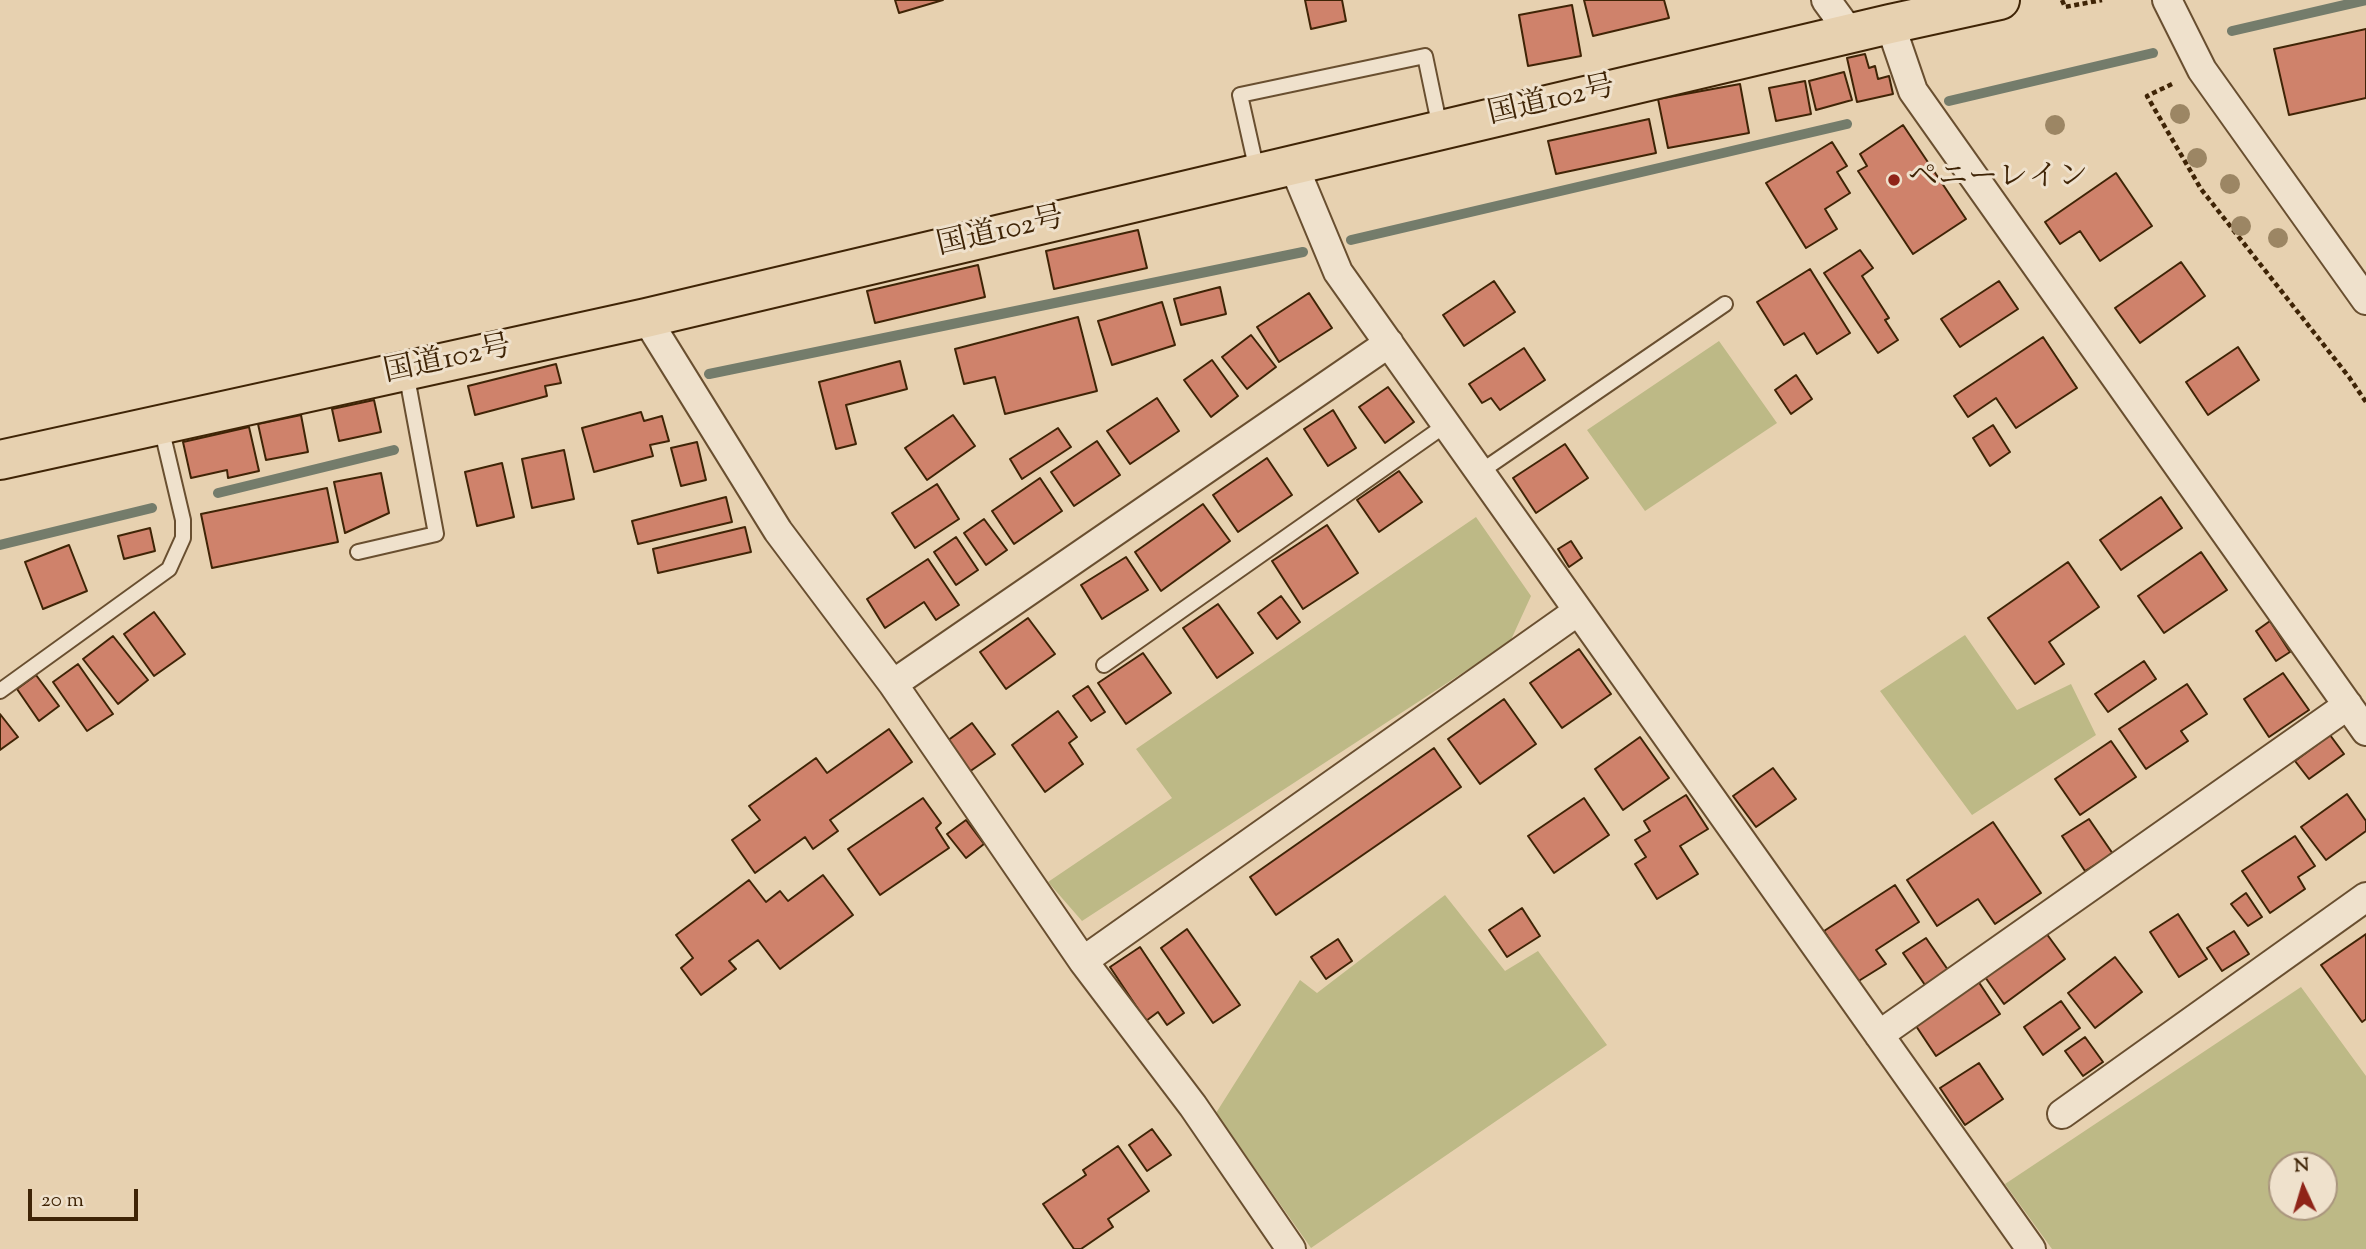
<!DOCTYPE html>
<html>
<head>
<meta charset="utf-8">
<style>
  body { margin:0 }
  #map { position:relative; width:2366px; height:1249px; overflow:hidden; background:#e7d1b0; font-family:"Sorts Mill Goudy",serif }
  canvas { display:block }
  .north { position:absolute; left:2268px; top:1151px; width:70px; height:70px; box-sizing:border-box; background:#efe1cc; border:2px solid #a9957d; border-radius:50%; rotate:356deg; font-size:19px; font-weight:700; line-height:28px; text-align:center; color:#3f2406 }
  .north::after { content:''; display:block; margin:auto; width:24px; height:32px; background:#8f2418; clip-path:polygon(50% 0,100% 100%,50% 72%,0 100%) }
  .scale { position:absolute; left:28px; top:1189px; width:110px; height:32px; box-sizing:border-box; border:4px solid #3f2406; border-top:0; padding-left:9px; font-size:21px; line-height:24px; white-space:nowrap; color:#3f2406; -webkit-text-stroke:5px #efe1cc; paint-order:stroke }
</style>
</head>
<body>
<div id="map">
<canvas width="2366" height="1249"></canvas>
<div class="north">N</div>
<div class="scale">20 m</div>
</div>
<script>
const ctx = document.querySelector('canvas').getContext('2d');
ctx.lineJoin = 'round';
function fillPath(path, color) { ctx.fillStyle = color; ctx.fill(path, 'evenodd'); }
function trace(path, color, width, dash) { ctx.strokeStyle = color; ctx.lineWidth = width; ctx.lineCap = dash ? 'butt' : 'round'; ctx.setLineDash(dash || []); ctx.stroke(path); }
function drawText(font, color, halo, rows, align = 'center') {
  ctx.font = font + ' "Sorts Mill Goudy","Noto Serif JP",serif'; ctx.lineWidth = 6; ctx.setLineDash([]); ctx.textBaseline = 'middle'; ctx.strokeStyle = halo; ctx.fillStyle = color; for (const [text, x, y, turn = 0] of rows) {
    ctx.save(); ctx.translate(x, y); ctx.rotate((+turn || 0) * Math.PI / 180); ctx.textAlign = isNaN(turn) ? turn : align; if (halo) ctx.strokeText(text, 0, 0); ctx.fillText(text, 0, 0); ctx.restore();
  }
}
fillPath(new Path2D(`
  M 1719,341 L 1777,423 L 1645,511 L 1587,430 Z
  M 1476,517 L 1531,596 L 1510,642 L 1082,921 L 1048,882 L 1172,798 L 1136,749 Z
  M 1965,635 L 2017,710 L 2071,684 L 2096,735 L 1972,815 L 1880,691 Z
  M 1445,895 L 1505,971 L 1538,951 L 1607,1045 L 1311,1248 L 1216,1113 L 1300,980 L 1317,993 Z
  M 2301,987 L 2366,1076 L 2366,1249 L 2052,1249 L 2005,1184 ZM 2282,1165 L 2324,1165 L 2324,1207 L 2282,1207 Z`), '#bdb986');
trace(new Path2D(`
  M 2232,31 L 2366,0
  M 1949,101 L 2153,53
  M 1351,240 L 1847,124
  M 709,374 L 1303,252
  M 218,493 L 394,450
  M 0,545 L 152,508`), '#747c6b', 10);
const building = new Path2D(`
  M 895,0 L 943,0 L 899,13 Z
  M 1305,0 L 1342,0 L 1346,21 L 1311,29 Z
  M 1584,0 L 1664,0 L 1669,18 L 1593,36 Z
  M 1572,5 L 1581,56 L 1528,66 L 1519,15 Z
  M 2366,29 L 2366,98 L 2289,115 L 2274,49 Z
  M 1865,54 L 1869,68 L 1875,66 L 1878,79 L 1889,76 L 1893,94 L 1857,102 L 1847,58 Z
  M 1844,72 L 1852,100 L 1816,110 L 1809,81 Z
  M 1805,81 L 1811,114 L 1776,121 L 1769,88 Z
  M 1740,84 L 1749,133 L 1668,148 L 1658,99 Z
  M 1649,119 L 1656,153 L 1556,174 L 1548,141 Z
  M 1903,125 L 1966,219 L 1913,254 L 1858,171 L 1867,166 L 1860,154 Z
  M 1832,142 L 1847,166 L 1837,172 L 1850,193 L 1825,209 L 1837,229 L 1806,248 L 1766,183 Z
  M 2116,173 L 2152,226 L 2100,261 L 2080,231 L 2060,244 L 2045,222 Z
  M 1138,230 L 1147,268 L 1054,289 L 1046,251 Z
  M 1860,250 L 1873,268 L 1862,276 L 1889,318 L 1885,320 L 1898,340 L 1878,353 L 1824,273 Z
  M 2181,262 L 2205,296 L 2140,343 L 2115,308 Z
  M 978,265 L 985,297 L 875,323 L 867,291 Z
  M 1810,269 L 1850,333 L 1817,354 L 1804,333 L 1784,345 L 1757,302 Z
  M 1494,281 L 1515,312 L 1464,346 L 1443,315 Z
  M 1999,281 L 2018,309 L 1960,347 L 1941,319 Z
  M 1220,287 L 1226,314 L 1181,325 L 1174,299 Z
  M 1309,293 L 1332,328 L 1279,362 L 1257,327 Z
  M 1162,302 L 1175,345 L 1112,365 L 1098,321 Z
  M 1078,317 L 1097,391 L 1005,414 L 995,377 L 964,384 L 955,349 Z
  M 1251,335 L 1276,367 L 1247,389 L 1222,357 Z
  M 2043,337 L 2077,388 L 2016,428 L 1996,398 L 1968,417 L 1954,396 Z
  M 2238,347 L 2259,380 L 2208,415 L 2186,382 Z
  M 1524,348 L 1545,380 L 1500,410 L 1491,398 L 1482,403 L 1469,384 Z
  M 1212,360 L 1238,396 L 1211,417 L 1184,380 Z
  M 900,361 L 907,389 L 846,405 L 856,444 L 836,449 L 819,382 Z
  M 556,364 L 561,383 L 545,386 L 547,396 L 475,415 L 468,386 Z
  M 1796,375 L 1812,399 L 1791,414 L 1775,390 Z
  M 1388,387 L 1414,422 L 1385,443 L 1359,407 Z
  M 1157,398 L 1179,431 L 1130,464 L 1107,431 Z
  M 374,400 L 381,432 L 339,441 L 332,409 Z
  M 1333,410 L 1356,448 L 1328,466 L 1304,429 Z
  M 641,412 L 644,421 L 662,416 L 669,441 L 650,445 L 653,456 L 594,472 L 582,428 Z
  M 301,415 L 308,452 L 266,460 L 258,424 Z
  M 953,415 L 975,446 L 927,480 L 905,448 Z
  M 1993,425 L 2010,452 L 1990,466 L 1973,438 Z
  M 249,427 L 259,471 L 228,478 L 227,470 L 191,478 L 183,442 Z
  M 1058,428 L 1071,447 L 1022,479 L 1010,459 Z
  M 1097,441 L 1120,475 L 1074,506 L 1051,472 Z
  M 697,442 L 706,480 L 681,486 L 671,448 Z
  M 1565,444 L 1588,478 L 1536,513 L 1513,478 Z
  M 564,450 L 574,499 L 532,508 L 522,459 Z
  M 1267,458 L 1292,495 L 1238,532 L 1213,495 Z
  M 502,463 L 514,517 L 477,526 L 465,472 Z
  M 1399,471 L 1422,502 L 1379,532 L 1357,500 Z
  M 381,473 L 389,513 L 345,533 L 334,482 Z
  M 1040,478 L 1062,511 L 1014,544 L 992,511 Z
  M 937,484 L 959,519 L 915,548 L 892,513 Z
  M 327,488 L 338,542 L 212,568 L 201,514 Z
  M 726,497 L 732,522 L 638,544 L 632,521 Z
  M 2161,497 L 2182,528 L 2121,570 L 2100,540 Z
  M 1203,504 L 1230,541 L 1161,591 L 1135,552 Z
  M 984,519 L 1007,550 L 986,565 L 964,533 Z
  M 1327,525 L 1358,573 L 1303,609 L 1272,561 Z
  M 745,527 L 751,552 L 658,573 L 653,549 Z
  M 150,528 L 155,551 L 124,559 L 118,536 Z
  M 956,537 L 978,570 L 956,585 L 934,552 Z
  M 1571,541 L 1582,558 L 1569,567 L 1558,549 Z
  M 69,545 L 87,591 L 43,609 L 25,562 Z
  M 2201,552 L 2227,590 L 2164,633 L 2138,596 Z
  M 1126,557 L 1148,590 L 1102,619 L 1081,585 Z
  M 928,559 L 959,605 L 936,620 L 924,602 L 885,628 L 867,599 Z
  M 2068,562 L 2099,607 L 2049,642 L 2064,664 L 2035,684 L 1988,618 Z
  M 1281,596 L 1300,622 L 1277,639 L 1258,613 Z
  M 1218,604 L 1253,653 L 1217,678 L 1183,628 Z
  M 154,612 L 185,654 L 154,676 L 124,634 Z
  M 1028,618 L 1055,654 L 1006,689 L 980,652 Z
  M 2270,621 L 2290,652 L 2276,661 L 2256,631 Z
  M 113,636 L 148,680 L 118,704 L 83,659 Z
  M 1579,649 L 1611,694 L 1562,728 L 1530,683 Z
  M 1143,653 L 1171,693 L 1126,724 L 1098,683 Z
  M 2144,661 L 2156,679 L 2108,712 L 2095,694 Z
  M 78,664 L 113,714 L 87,731 L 53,682 Z
  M 2283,673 L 2309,710 L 2269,737 L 2244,699 Z
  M 36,675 L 59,706 L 39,721 L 17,689 Z
  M 2187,684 L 2207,714 L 2181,731 L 2188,741 L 2146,769 L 2119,729 Z
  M 1088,686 L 1105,712 L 1091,721 L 1073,696 Z
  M 1504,699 L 1536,744 L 1480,784 L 1448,739 Z
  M 1058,711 L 1077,737 L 1069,743 L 1083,764 L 1045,792 L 1012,745 Z
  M 0,714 L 18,737 L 0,750 Z
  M 972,723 L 995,754 L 969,772 L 947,741 Z
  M 889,729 L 912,762 L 830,820 L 838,831 L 813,849 L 805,837 L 755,873 L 732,840 L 760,820 L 749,806 L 816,758 L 827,773 Z
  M 2330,735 L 2344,754 L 2309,779 L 2295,761 Z
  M 1640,737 L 1669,778 L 1623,810 L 1595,769 Z
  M 2111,741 L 2136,777 L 2080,815 L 2055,779 Z
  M 1434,748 L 1461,787 L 1276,915 L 1250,877 Z
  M 1773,768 L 1796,799 L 1756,827 L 1733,796 Z
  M 2347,794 L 2366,821 L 2366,831 L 2326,860 L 2301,827 Z
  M 1686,795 L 1708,829 L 1680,846 L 1698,874 L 1657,899 L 1635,864 L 1646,857 L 1635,840 L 1650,831 L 1644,821 Z
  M 923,798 L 941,823 L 936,828 L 949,848 L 880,895 L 848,849 Z
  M 1584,798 L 1609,835 L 1554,873 L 1528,836 Z
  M 2089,819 L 2113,854 L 2085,871 L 2062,836 Z
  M 966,820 L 984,844 L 966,858 L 947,834 Z
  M 1993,822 L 2041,893 L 1995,924 L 1978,899 L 1937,926 L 1907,880 Z
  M 2295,836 L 2315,866 L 2298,877 L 2305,889 L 2270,913 L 2242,871 Z
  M 823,875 L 853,915 L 780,969 L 758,940 L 729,961 L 736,969 L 701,995 L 681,968 L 693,958 L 676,935 L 749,880 L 766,902 L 780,891 L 788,901 Z
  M 1895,885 L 1919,922 L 1876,950 L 1886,964 L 1857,982 L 1824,931 Z
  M 2246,893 L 2262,917 L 2248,926 L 2231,904 Z
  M 1522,908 L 1540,936 L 1507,957 L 1489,930 Z
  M 2178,914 L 2207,959 L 2179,977 L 2150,932 Z
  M 1187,929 L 1240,1005 L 1213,1023 L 1161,948 Z
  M 2234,931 L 2249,954 L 2222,971 L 2207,948 Z
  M 2046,933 L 2065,959 L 2004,1004 L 1985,977 Z
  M 2366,934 L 2366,1019 L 2362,1022 L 2321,965 Z
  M 1926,938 L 1948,970 L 1925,985 L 1903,953 Z
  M 1338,939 L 1352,961 L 1326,979 L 1311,957 Z
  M 1140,947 L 1184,1013 L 1167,1025 L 1158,1012 L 1146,1021 L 1110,967 Z
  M 2115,957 L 2142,992 L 2095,1028 L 2068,993 Z
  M 1978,981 L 2000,1014 L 1936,1056 L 1914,1023 Z
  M 2061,1001 L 2080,1028 L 2043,1055 L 2024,1027 Z
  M 2085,1037 L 2103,1062 L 2083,1076 L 2065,1051 Z
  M 1979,1063 L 2003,1099 L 1965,1125 L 1940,1088 Z
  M 1152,1129 L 1171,1155 L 1147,1171 L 1129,1145 Z
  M 1118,1146 L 1149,1191 L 1108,1219 L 1113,1227 L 1081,1249 L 1074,1249 L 1043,1204 L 1086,1175 L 1083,1170 Z`);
fillPath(building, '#cf826b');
trace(building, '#3f2406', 2);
const lane = new Path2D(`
  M 1257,171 L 1240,95 L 1425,56 L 1440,128
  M 1480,472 L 1725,304
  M 358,552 L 436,534 L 406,372
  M 1104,665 L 1447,424
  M 0,691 L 169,569 L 183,538 L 183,520 L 161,427`);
const street = new Path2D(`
  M 1826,0 L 1850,33
  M 2167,0 L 2202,70 L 2366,300
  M 1890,24 L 1913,91 L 2366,731
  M 1293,164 L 1338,272 L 2031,1249
  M 646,318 L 778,531 L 893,684 L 1083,961 L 1193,1106 L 1291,1249
  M 893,684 L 1389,343
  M 1083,961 L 1578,611
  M 1879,1035 L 2348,705
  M 2062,1114 L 2366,897`);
const highway = new Path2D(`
  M 0,460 L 646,318 L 1890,24 L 2000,0`);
trace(lane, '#694f30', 18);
trace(street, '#694f30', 32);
trace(highway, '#3f2406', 42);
trace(new Path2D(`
  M 2062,0 L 2065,7 L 2102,0
  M 2172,84 L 2147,96 L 2201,189 L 2349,377 L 2366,402`), '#3f2406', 4.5, [5, 3.5]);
trace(lane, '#efe1cc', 14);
trace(street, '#efe1cc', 28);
trace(highway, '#e7d1b0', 38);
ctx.fillStyle = '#9c8664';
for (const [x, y] of [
  [2180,114],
  [2055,125],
  [2197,158],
  [2230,184],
  [2241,226],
  [2278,238]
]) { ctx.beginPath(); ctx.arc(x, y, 10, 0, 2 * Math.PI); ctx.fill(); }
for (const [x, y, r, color] of [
  [1894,180,7,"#8f2418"]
]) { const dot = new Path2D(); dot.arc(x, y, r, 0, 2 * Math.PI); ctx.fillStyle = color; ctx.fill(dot); trace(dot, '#efe1cc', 2.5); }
drawText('30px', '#3f2406', '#efe1cc', [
  ["国道102号",1552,103,-13],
  ["国道102号",1001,234,-13],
  ["国道102号",448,362,-12]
]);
drawText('30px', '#3f2406', '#efe1cc', [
  ["ペニーレイン",1908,180]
], 'left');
</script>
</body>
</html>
